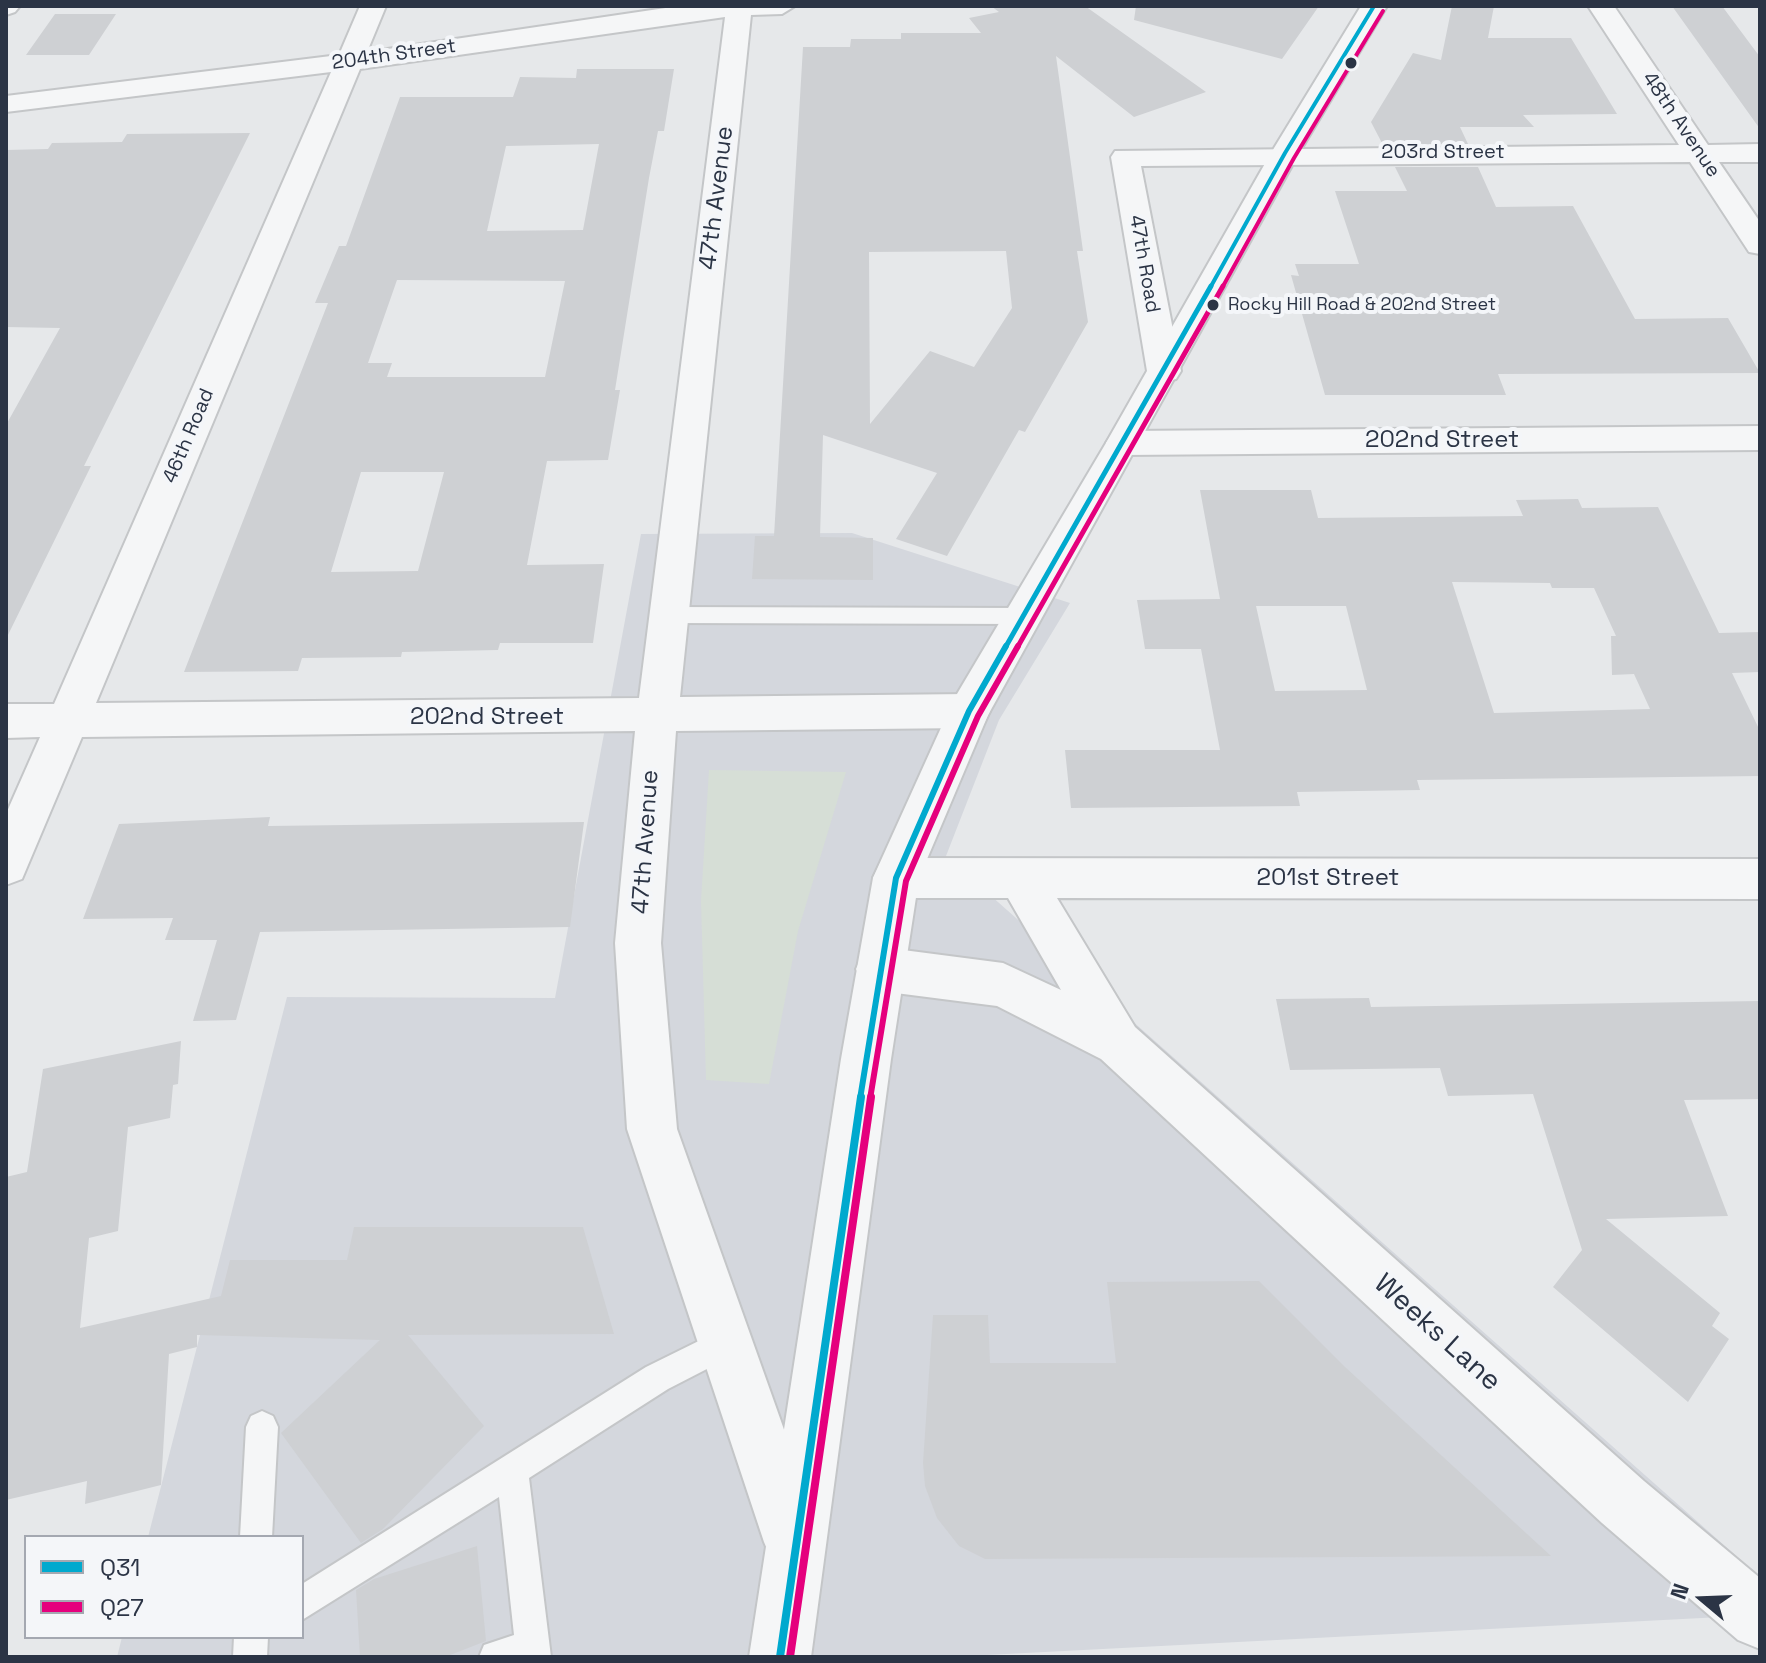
<!DOCTYPE html>
<html>
<head>
<meta charset="utf-8">
<style>
  body { margin:0 }
  #map { position:relative; width:1766px; height:1663px; overflow:hidden; background:#e6e8ea; font-family:"Space Grotesk",sans-serif }
  canvas { display:block }
  .frame { position:absolute; inset:0; border:8px solid #2b3445; pointer-events:none }
  .legend { position:absolute; left:24px; top:1535px; width:280px; height:104px; box-sizing:border-box; background:#f4f6f9; border:2px solid #a4a8b1; margin:0; padding:10px 14px; list-style:none; font-size:24px; color:#2b3445 }
  .legend li { display:flex; align-items:center; gap:16px; height:40px }
  .legend b { width:40px; border:2px solid #a4a8b1 }
  .north { position:absolute; left:1662px; top:1559px; width:80px; height:80px; -webkit-text-stroke:6px #f4f6f9; paint-order:stroke; rotate:289deg; font-size:22px; font-weight:700; line-height:32px; text-align:center; color:#2b3445 }
  .north::after { content:''; display:block; margin:auto; width:28px; height:36px; background:#2b3445; clip-path:polygon(50% 0,100% 100%,50% 72%,0 100%) }
</style>
</head>
<body>
<div id="map">
<canvas width="1766" height="1663"></canvas>
<div class="frame"></div>
<ul class="legend">
<li><b style="height:10px;background:#00a9ce"></b>Q31</li>
<li><b style="height:10px;background:#e5007d"></b>Q27</li>
</ul>
<div class="north">N</div>
</div>
<script>
const ctx = document.querySelector('canvas').getContext('2d');
ctx.lineJoin = 'round';
function fillPath(path, color) { ctx.fillStyle = color; ctx.fill(path, 'evenodd'); }
function trace(path, color, width, dash) { ctx.strokeStyle = color; ctx.lineWidth = width; ctx.lineCap = dash ? 'butt' : 'round'; ctx.setLineDash(dash || []); ctx.stroke(path); }
function drawText(font, color, halo, rows, align = 'center') {
  ctx.font = font + ' "Space Grotesk",sans-serif'; ctx.lineWidth = 8; ctx.setLineDash([]); ctx.textBaseline = 'middle'; ctx.strokeStyle = halo; ctx.fillStyle = color; for (const [text, x, y, turn = 0] of rows) {
    ctx.save(); ctx.translate(x, y); ctx.rotate((+turn || 0) * Math.PI / 180); ctx.textAlign = isNaN(turn) ? turn : align; if (halo) ctx.strokeText(text, 0, 0); ctx.fillText(text, 0, 0); ctx.restore();
  }
}
fillPath(new Path2D(`
  M 852,533 L 1070,603 L 999,720 L 946,856 L 1760,1577 L 1760,1615 L 948,1657 L 117,1657 L 122,1637 L 302,1637 L 302,1537 L 148,1537 L 287,997 L 555,998 L 641,534 Z`), '#d4d7dd');
fillPath(new Path2D(`
  M 709,770 L 846,772 L 798,931 L 769,1084 L 706,1080 L 701,901 Z`), '#d6ded6');
fillPath(new Path2D(`
  M 991,6 L 1085,6 L 1206,92 L 1134,117 L 1056,56 L 1083,251 L 1077,251 L 1088,322 L 1025,432 L 1019,430 L 947,556 L 896,539 L 937,473 L 823,435 L 820,537 L 873,538 L 873,580 L 752,579 L 755,536 L 774,536 L 803,47 L 850,47 L 851,39 L 901,39 L 901,33 L 981,33 L 969,18 L 999,12 ZM 1006,251 L 1012,308 L 974,367 L 930,351 L 870,424 L 869,252 Z
  M 1136,6 L 1319,6 L 1282,59 L 1134,20 Z
  M 1452,6 L 1494,6 L 1488,38 L 1571,38 L 1617,114 L 1523,115 L 1534,127 L 1460,127 L 1468,144 L 1383,145 L 1371,122 L 1413,53 L 1441,60 Z
  M 1672,6 L 1722,6 L 1760,57 L 1760,129 Z
  M 55,14 L 116,14 L 89,55 L 26,55 Z
  M 577,69 L 674,69 L 664,131 L 658,131 L 649,178 L 615,390 L 620,390 L 608,460 L 547,461 L 527,565 L 604,564 L 593,643 L 500,643 L 498,650 L 402,652 L 401,657 L 302,658 L 298,671 L 184,672 L 328,303 L 315,303 L 339,246 L 346,246 L 400,97 L 513,97 L 520,77 L 576,78 ZM 599,144 L 583,230 L 487,231 L 506,146 ZM 397,280 L 565,281 L 545,377 L 387,377 L 392,363 L 368,363 ZM 361,472 L 444,472 L 418,571 L 331,572 Z
  M 250,133 L 84,466 L 91,466 L 6,639 L 6,425 L 60,328 L 6,327 L 6,150 L 48,149 L 52,143 L 122,142 L 127,134 Z
  M 1395,167 L 1478,167 L 1496,207 L 1573,206 L 1635,319 L 1728,318 L 1760,373 L 1498,374 L 1506,395 L 1325,395 L 1291,275 L 1299,276 L 1295,264 L 1359,264 L 1335,191 L 1407,191 Z
  M 1200,490 L 1311,490 L 1318,518 L 1523,516 L 1516,500 L 1578,499 L 1582,508 L 1658,507 L 1719,633 L 1760,632 L 1760,672 L 1732,673 L 1760,731 L 1760,776 L 1417,780 L 1420,790 L 1297,792 L 1300,806 L 1071,808 L 1065,750 L 1220,750 L 1201,649 L 1145,649 L 1137,600 L 1220,599 ZM 1452,582 L 1550,583 L 1552,588 L 1594,588 L 1616,636 L 1611,636 L 1612,675 L 1634,674 L 1650,709 L 1494,713 ZM 1256,606 L 1346,606 L 1367,690 L 1275,691 Z
  M 270,817 L 268,826 L 584,822 L 570,927 L 260,932 L 236,1020 L 193,1021 L 217,940 L 165,940 L 173,918 L 83,919 L 119,824 Z
  M 1369,998 L 1371,1007 L 1760,1001 L 1760,1099 L 1684,1100 L 1728,1216 L 1606,1219 L 1720,1313 L 1712,1326 L 1729,1339 L 1688,1402 L 1553,1287 L 1582,1250 L 1533,1094 L 1448,1096 L 1440,1068 L 1290,1070 L 1276,999 Z
  M 181,1041 L 178,1084 L 173,1085 L 170,1118 L 128,1127 L 118,1231 L 89,1238 L 80,1328 L 221,1296 L 230,1260 L 347,1260 L 354,1227 L 583,1227 L 614,1334 L 408,1335 L 484,1426 L 383,1529 L 361,1543 L 281,1433 L 380,1340 L 197,1335 L 197,1347 L 169,1354 L 161,1485 L 85,1504 L 87,1481 L 6,1500 L 6,1177 L 27,1172 L 43,1069 Z
  M 1259,1281 L 1345,1367 L 1551,1556 L 985,1559 L 959,1546 L 937,1518 L 925,1486 L 923,1463 L 933,1315 L 988,1315 L 990,1363 L 1116,1363 L 1107,1282 Z
  M 477,1546 L 486,1641 L 445,1657 L 360,1657 L 356,1590 L 374,1579 Z`), '#ced0d3');
const service = new Path2D(`
  M 669,607 L 1024,608 L 1035,616 L 1024,624 L 669,623 L 658,615 Z
  M 725,1328 L 736,1332 L 740,1343 L 736,1354 L 668,1389 L 529,1478 L 551,1657 L 479,1657 L 484,1645 L 514,1635 L 499,1497 L 302,1620 L 302,1584 L 646,1367 Z
  M 262,1411 L 273,1416 L 278,1427 L 272,1537 L 240,1537 L 246,1427 L 251,1416 Z
  M 234,1637 L 268,1637 L 267,1657 L 233,1657 Z`);
const minor = new Path2D(`
  M 6,6 L 20,6 L 15,12 L 6,15 Z
  M 360,6 L 386,6 L 367,52 L 679,6 L 795,6 L 782,14 L 751,15 L 680,697 L 969,694 L 984,699 L 990,711 L 984,723 L 969,728 L 676,731 L 661,943 L 677,1129 L 824,1542 L 815,1563 L 794,1572 L 773,1563 L 764,1542 L 627,1129 L 615,943 L 635,731 L 82,737 L 22,879 L 6,885 L 6,814 L 40,737 L 6,738 L 6,704 L 54,704 L 331,72 L 6,112 L 6,96 L 339,55 ZM 725,17 L 639,698 L 96,703 L 360,69 Z
  M 1588,6 L 1614,6 L 1708,145 L 1760,144 L 1760,162 L 1719,162 L 1760,222 L 1760,254 L 1749,252 L 1690,162 L 1141,166 L 1181,371 L 1176,379 L 1164,382 L 1152,379 L 1147,371 L 1111,157 L 1115,151 L 1679,145 Z
  M 1760,426 L 1760,450 L 1124,455 L 1112,452 L 1106,443 L 1112,434 L 1124,431 Z
  M 896,858 L 1760,859 L 1760,899 L 1057,898 L 1135,1027 L 1644,1481 L 1760,1578 L 1760,1649 L 1738,1640 L 1602,1523 L 1101,1059 L 997,1006 L 880,991 L 863,984 L 856,969 L 863,954 L 880,947 L 1003,963 L 1061,990 L 1008,898 L 896,898 L 880,892 L 873,878 L 880,864 Z`);
const tertiary = new Path2D(`
  M 1361,6 L 1387,6 L 1299,153 L 988,715 L 919,878 L 891,1059 L 811,1657 L 749,1657 L 841,1059 L 873,878 L 954,699 L 1106,443 L 1271,153 Z`);
trace(service, '#c4c6c8', 4);
trace(minor, '#c4c6c8', 4);
trace(tertiary, '#c4c6c8', 4);
fillPath(service, '#f5f6f7');
fillPath(minor, '#f5f6f7');
fillPath(tertiary, '#f5f6f7');
trace(new Path2D(`
  M 1210,288 L 1285,153 L 1374,6`), '#00a9ce', 4);
trace(new Path2D(`
  M 1005,648 L 1211,286`), '#00a9ce', 5);
trace(new Path2D(`
  M 860,1099 L 896,878 L 969,711 L 1006,646`), '#00a9ce', 6);
trace(new Path2D(`
  M 780,1657 L 861,1097`), '#00a9ce', 8);
trace(new Path2D(`
  M 1222,288 L 1294,158 L 1383,11`), '#e5007d', 4);
trace(new Path2D(`
  M 1017,648 L 1223,286`), '#e5007d', 5);
trace(new Path2D(`
  M 870,1099 L 906,881 L 978,716 L 1018,646`), '#e5007d', 6);
trace(new Path2D(`
  M 790,1657 L 871,1097`), '#e5007d', 8);
for (const [x, y, r, color] of [
  [1351,63,7,"#2b3445"],
  [1213,305,7,"#2b3445"]
]) { const dot = new Path2D(); dot.arc(x, y, r, 0, 2 * Math.PI); ctx.fillStyle = color; ctx.fill(dot); trace(dot, '#f4f6f9', 3); }
drawText('18px', '#2b3445', '#f4f6f9', [
  ["Rocky Hill Road & 202nd Street",1228,305]
], 'left');
drawText('20px', '#2b3445', '#f4f6f9', [
  ["204th Street",394,55,-8],
  ["48th Avenue",1681,125,56],
  ["203rd Street",1443,153],
  ["47th Road",1144,264,80],
  ["46th Road",189,436,-67]
]);
drawText('24px', '#2b3445', '#f4f6f9', [
  ["47th Avenue",717,198,-83],
  ["202nd Street",1442,440],
  ["202nd Street",487,717],
  ["47th Avenue",646,842,-86],
  ["201st Street",1328,878]
]);
drawText('28px', '#2b3445', '#f4f6f9', [
  ["Weeks Lane",1437,1333,42]
]);
</script>
</body>
</html>
